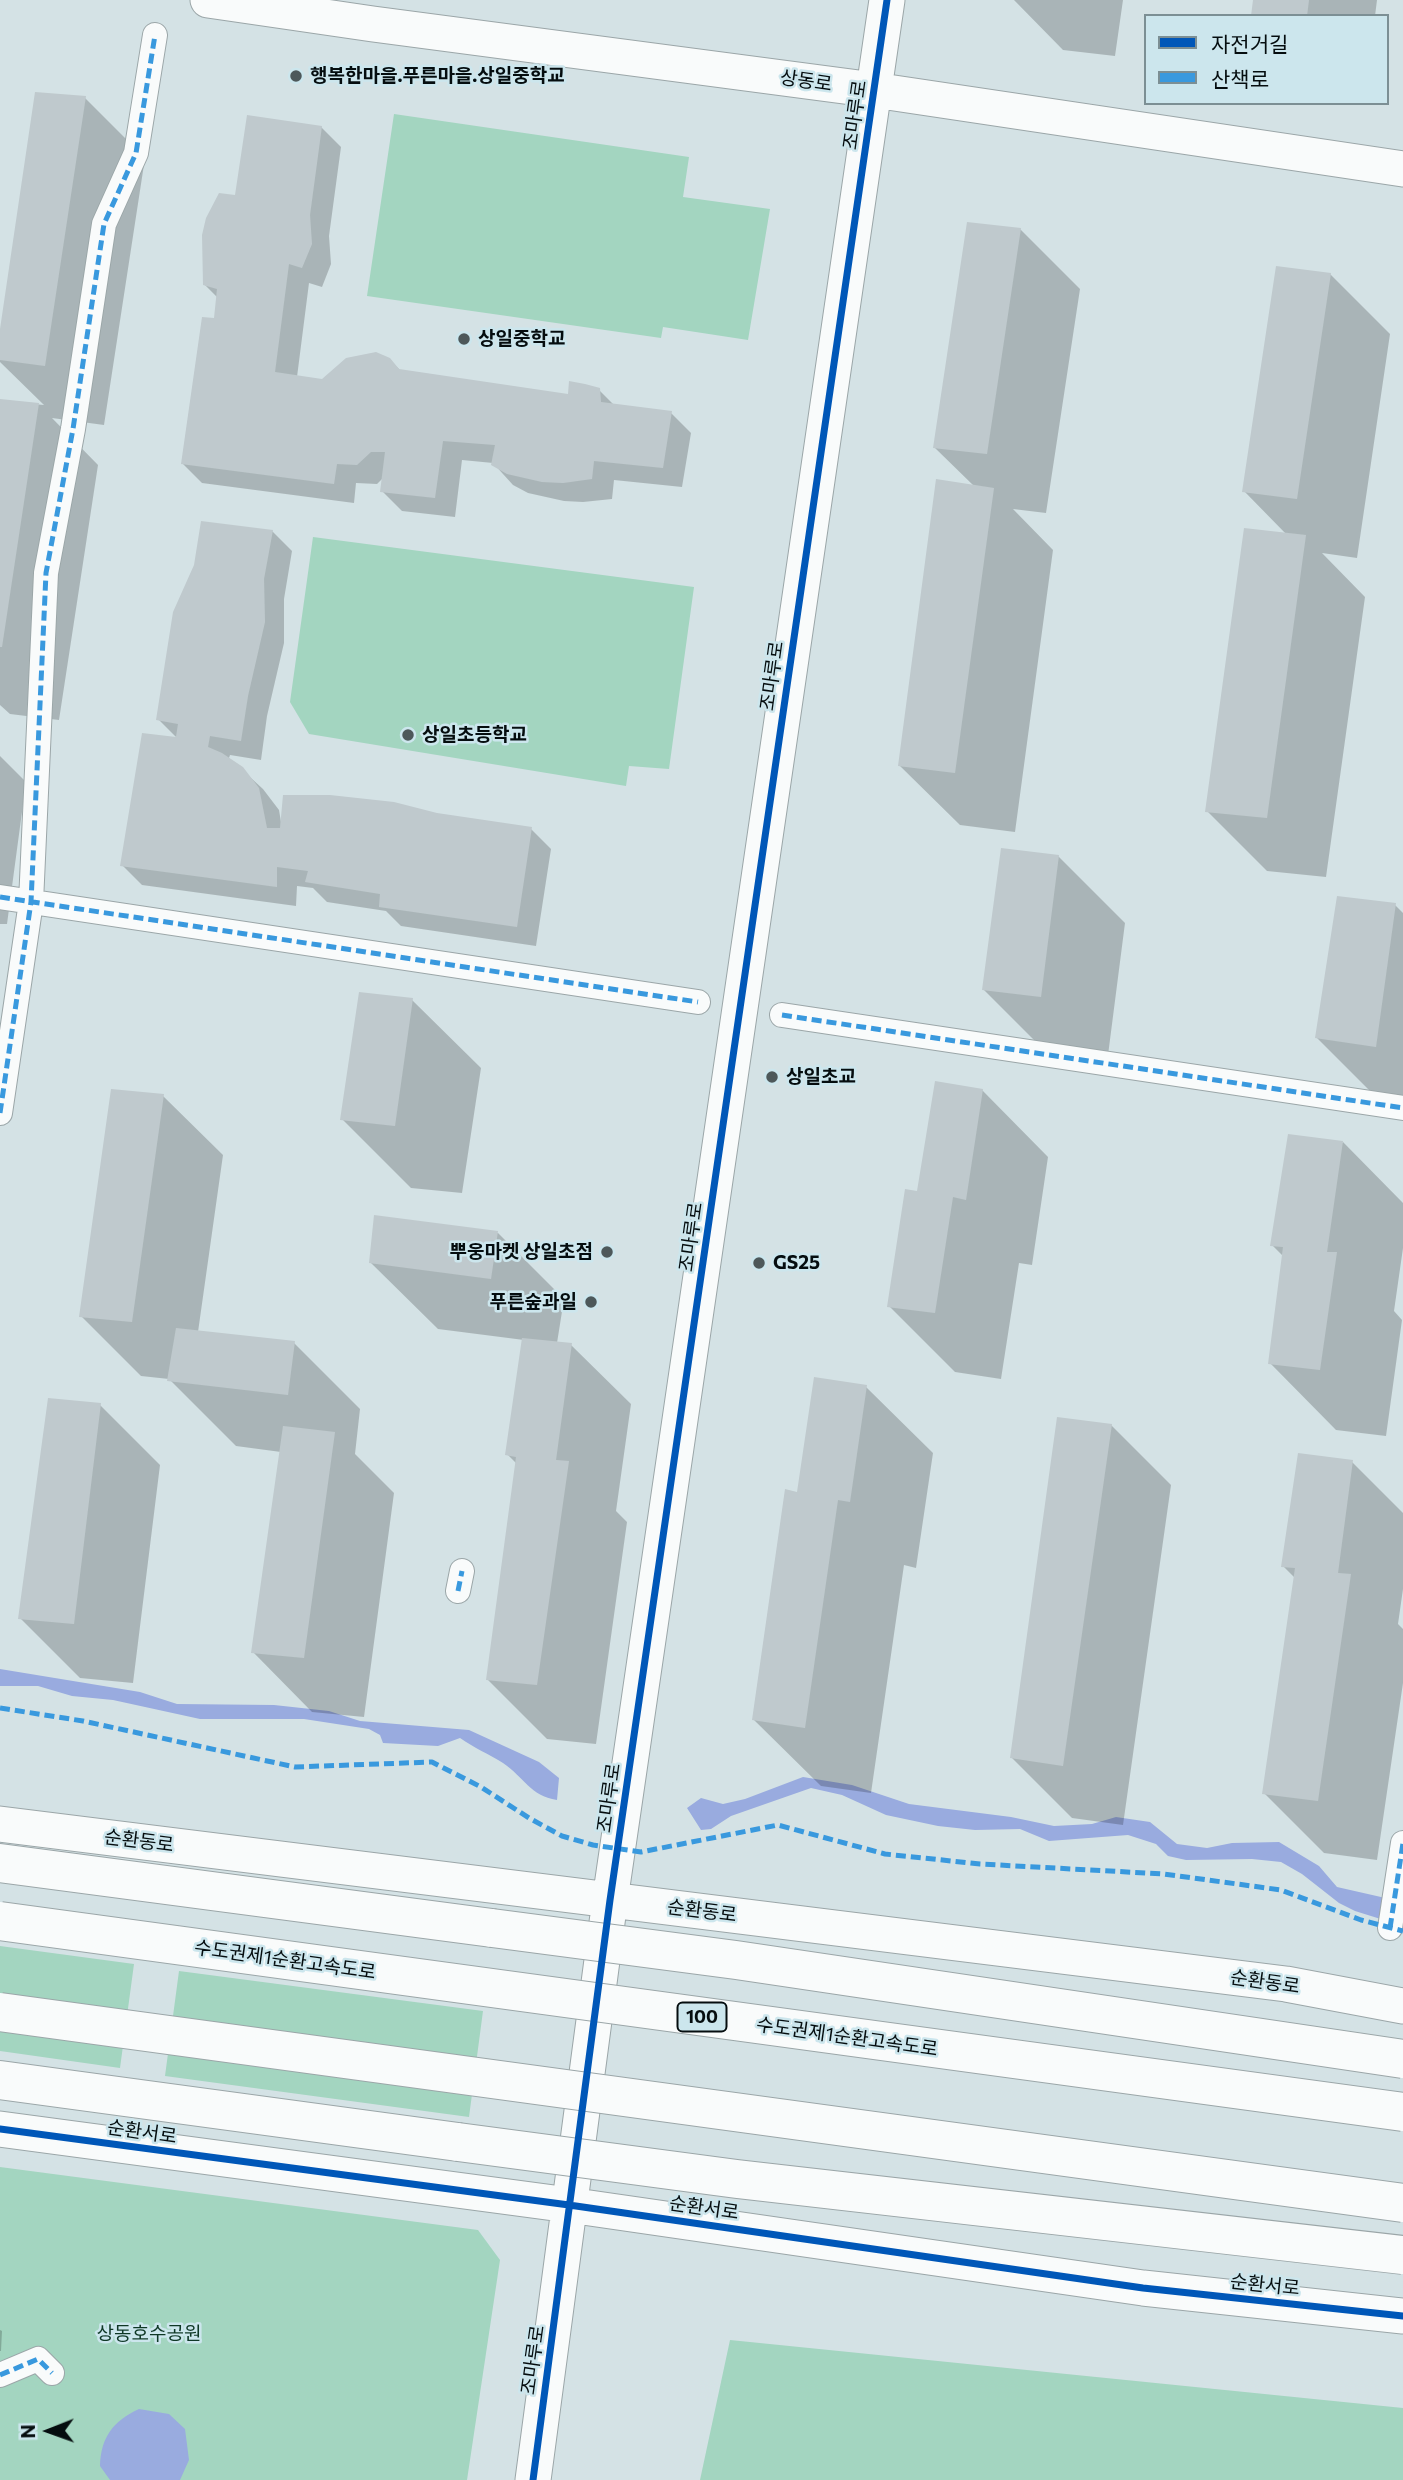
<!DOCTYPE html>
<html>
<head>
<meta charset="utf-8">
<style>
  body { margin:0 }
  #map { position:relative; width:1403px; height:2480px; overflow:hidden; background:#d4e2e5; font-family:Commissioner,"Noto Sans KR",sans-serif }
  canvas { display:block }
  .legend { position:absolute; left:1144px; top:14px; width:245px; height:91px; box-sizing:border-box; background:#cce6ed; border:2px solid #7c8f94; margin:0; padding:9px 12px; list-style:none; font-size:21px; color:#050d0f }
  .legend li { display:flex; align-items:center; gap:14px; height:35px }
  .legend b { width:35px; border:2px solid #7c8f94 }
  .north { position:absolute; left:14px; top:2396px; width:70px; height:70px; -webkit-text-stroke:5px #cce6ed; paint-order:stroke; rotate:269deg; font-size:19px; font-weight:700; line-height:28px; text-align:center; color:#050d0f }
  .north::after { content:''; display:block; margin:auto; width:24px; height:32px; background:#050d0f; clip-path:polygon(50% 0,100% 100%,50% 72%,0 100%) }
</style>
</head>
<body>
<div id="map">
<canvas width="1403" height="2480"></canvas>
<ul class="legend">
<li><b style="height:9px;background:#0057b8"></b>자전거길</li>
<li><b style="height:9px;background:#3999de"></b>산책로</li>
</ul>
<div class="north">N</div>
</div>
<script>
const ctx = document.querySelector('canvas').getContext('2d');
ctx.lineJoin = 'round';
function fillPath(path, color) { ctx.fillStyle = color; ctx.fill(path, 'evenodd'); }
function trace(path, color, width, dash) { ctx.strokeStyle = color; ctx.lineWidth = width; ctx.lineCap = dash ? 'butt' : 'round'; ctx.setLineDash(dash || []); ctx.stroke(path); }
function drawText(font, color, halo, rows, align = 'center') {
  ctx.font = font + ' Commissioner,"Noto Sans KR",sans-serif'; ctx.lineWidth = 5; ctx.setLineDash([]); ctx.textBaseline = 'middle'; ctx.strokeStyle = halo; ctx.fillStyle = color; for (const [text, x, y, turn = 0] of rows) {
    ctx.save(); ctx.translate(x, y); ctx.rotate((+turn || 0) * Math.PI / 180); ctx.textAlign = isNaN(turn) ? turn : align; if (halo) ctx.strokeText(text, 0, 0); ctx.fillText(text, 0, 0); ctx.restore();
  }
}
fillPath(new Path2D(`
  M 394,114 L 689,157 L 683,197 L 770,209 L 748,340 L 663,327 L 661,338 L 367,296 Z
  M 313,537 L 694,587 L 669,769 L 629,766 L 626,786 L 309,734 L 290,702 Z
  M 0,1946 L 134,1964 L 120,2068 L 0,2051 Z
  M 179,1971 L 483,2011 L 469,2117 L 165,2076 Z
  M 0,2167 L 478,2230 L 500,2260 L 467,2480 L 0,2480 Z
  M 730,2340 L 1403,2408 L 1403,2480 L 700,2480 Z`), '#a3d5c0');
fillPath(new Path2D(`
  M 0,1669 L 140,1692 L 177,1704 L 274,1705 L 329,1711 L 360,1721 L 469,1730 L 539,1762 L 559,1778 L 557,1800 C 530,1796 524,1777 503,1763 C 489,1754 474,1748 460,1738 L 438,1746 L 383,1743 L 380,1735 L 369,1729 L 304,1719 L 200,1719 L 113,1700 L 72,1696 L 38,1686 L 0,1686 Z
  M 803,1777 L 852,1785 L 909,1804 L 1011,1817 L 1054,1826 L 1092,1824 L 1116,1817 L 1150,1822 L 1177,1844 L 1207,1848 L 1232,1843 L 1279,1842 L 1319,1866 L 1337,1887 L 1403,1902 L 1403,1926 L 1355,1911 L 1339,1903 L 1302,1874 L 1281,1862 L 1252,1859 L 1186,1860 L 1168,1856 L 1156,1844 L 1128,1835 L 1049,1841 L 1020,1829 L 975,1830 L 938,1826 L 886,1815 L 842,1795 L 811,1788 L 731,1816 L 711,1829 L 701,1830 L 687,1808 L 701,1798 L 723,1804 L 745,1799 Z
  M 139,2409 L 169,2414 L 185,2429 L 189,2460 L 180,2480 L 110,2480 L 100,2466 C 101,2437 113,2421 139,2409 Z`), '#99abdf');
fillPath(new Path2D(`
  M 1014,0 L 1123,0 L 1115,56 L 1063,50 Z
  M 1255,0 L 1377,0 L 1375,16 L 1252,16 Z
  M 85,98 L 145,158 L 104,425 L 52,418 L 98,465 L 59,720 L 10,714 L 0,705 L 0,401 L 44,405 L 0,362 L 0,341 Z
  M 321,127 L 341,147 L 329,236 L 331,264 L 322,287 L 309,283 L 297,377 L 323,381 L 389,359 L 401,371 L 570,396 L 599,390 L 615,406 L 671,413 L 691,433 L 682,487 L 614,480 L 612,499 L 583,502 L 564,501 L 528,493 L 513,485 L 493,463 L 462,460 L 455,517 L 402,511 L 382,491 L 383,478 L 377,484 L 356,483 L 354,503 L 202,483 L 182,463 L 215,320 L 218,298 L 205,285 L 237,197 Z
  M 1020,229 L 1080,289 L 1046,513 L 1013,509 L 1053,550 L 1015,832 L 960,825 L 900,766 L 975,487 L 935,448 Z
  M 1330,274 L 1390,334 L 1357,558 L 1322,553 L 1365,597 L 1326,877 L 1267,871 L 1207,811 L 1287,535 L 1244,491 Z
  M 272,531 L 292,551 L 284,599 L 284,643 L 267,716 L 261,760 L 230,755 L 229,758 L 263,789 L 279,810 L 281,822 L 437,815 L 531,829 L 551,849 L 536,946 L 401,926 L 386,911 L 327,902 L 313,888 L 297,886 L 296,906 L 142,885 L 122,865 L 178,739 L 158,719 Z
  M 0,756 L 26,782 L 7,924 L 0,924 Z
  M 1058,856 L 1125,923 L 1107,1063 L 1050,1056 L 984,990 Z
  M 1395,905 L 1403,913 L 1403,1107 L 1383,1104 L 1317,1038 Z
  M 412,1000 L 481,1068 L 462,1193 L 411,1188 L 342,1119 Z
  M 982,1090 L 1048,1157 L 1032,1265 L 1019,1263 L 1001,1379 L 955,1372 L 889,1306 L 919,1193 Z
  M 163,1096 L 223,1155 L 198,1332 L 294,1343 L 360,1409 L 355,1454 L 394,1493 L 364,1717 L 312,1712 L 253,1652 L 281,1452 L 236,1446 L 169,1379 L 141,1376 L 81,1316 Z
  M 1343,1142 L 1403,1203 L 1403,1248 L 1394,1311 L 1402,1320 L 1386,1436 L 1336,1430 L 1270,1363 L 1283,1256 L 1272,1245 Z
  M 498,1233 L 564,1299 L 557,1343 L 571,1345 L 631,1404 L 616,1511 L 627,1522 L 596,1744 L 547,1739 L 487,1679 L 517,1464 L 507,1454 L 524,1340 L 438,1329 L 371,1263 Z
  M 866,1387 L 933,1453 L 916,1568 L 904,1565 L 871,1793 L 821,1786 L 754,1720 L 798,1494 Z
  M 100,1405 L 160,1465 L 133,1683 L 80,1678 L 20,1618 Z
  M 1111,1425 L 1171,1485 L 1123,1825 L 1072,1818 L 1012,1758 Z
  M 1352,1462 L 1403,1513 L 1403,1589 L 1398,1624 L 1403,1629 L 1403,1683 L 1377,1860 L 1324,1853 L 1264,1793 L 1296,1579 L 1283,1566 Z
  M 0,2330 L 2,2331 L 1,2351 L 0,2351 Z`), '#0003');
fillPath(new Path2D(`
  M 1253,0 L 1309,0 L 1307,16 L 1251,16 Z
  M 35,92 L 86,96 L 45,366 L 0,360 L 0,329 Z
  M 247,115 L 322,126 L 310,215 L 312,244 L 302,268 L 289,264 L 275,372 L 322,379 L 346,358 L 376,352 L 390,358 L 399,369 L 568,394 L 569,381 L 585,384 L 600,388 L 601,402 L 672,411 L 663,468 L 594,461 L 592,479 L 563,483 L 542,482 L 507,474 L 491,465 L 495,445 L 443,441 L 435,498 L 380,492 L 385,452 L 371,452 L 357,465 L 337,464 L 334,484 L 181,464 L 202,317 L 214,318 L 217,289 L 203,285 L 202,235 L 206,218 L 219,193 L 235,195 Z
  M 967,222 L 1021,228 L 987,454 L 933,448 Z
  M 1276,266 L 1331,273 L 1297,499 L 1242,492 Z
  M 0,399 L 39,403 L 2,647 L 0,647 Z
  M 936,479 L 994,488 L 955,773 L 898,766 Z
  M 201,521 L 273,530 L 264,579 L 265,622 L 248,696 L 241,741 L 210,736 L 208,747 L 222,753 L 243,767 L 259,788 L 267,828 L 280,828 L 283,795 L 330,795 L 394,802 L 437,813 L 532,827 L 517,927 L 379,907 L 380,894 L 305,882 L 308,871 L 277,867 L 277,887 L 120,866 L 142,733 L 176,737 L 178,724 L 156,720 L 173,612 L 194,565 Z
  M 1244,528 L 1306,535 L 1267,818 L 1205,812 Z
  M 1001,848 L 1059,855 L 1041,997 L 982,990 Z
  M 1337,896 L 1396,903 L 1376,1047 L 1315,1038 Z
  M 359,992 L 413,998 L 395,1126 L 340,1120 Z
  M 935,1081 L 983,1089 L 966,1200 L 953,1197 L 935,1313 L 887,1307 L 905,1189 L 917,1191 Z
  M 111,1089 L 164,1094 L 132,1322 L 79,1317 Z
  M 1288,1134 L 1343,1141 L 1327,1252 L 1337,1252 L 1320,1370 L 1268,1364 L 1283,1247 L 1270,1246 Z
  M 374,1215 L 498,1231 L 491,1279 L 369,1263 Z
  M 176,1328 L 295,1341 L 288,1395 L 167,1381 Z
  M 522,1338 L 572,1343 L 556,1460 L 569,1461 L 537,1685 L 486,1680 L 516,1457 L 505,1455 Z
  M 814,1377 L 867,1385 L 850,1502 L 838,1500 L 805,1728 L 752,1720 L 785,1489 L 797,1492 Z
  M 48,1398 L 101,1403 L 74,1624 L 18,1619 Z
  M 1057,1417 L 1112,1424 L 1063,1766 L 1010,1758 Z
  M 283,1426 L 335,1432 L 304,1658 L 251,1653 Z
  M 1298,1453 L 1353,1460 L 1338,1573 L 1351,1574 L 1318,1801 L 1262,1794 L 1295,1568 L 1281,1567 Z`), '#bfc9cd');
const street = new Path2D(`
  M 0,897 L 698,1002
  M 782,1015 L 1403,1108
  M 0,1113 L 31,902 L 46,573 L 73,429 L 104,224 L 136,153 L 155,35
  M 458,1591 L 462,1571
  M 1390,1928 L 1403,1843
  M 0,2375 L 38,2359 L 52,2373`);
const secondary = new Path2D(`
  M 208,0 L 373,24 L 874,90 L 1403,169
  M 0,1824 L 1286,1984 L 1403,2006
  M 0,2129 L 569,2205 L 1143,2288 L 1403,2316
  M 533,2480 L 610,1900 L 887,0`);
const highway = new Path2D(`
  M 0,1863 L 492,1928
  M 0,2080 L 458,2142`);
trace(street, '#9ba6a8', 26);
trace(secondary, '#9ba6a8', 37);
trace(highway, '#9ba6a8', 40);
trace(street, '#f9fbfb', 24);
trace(secondary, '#f9fbfb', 35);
trace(highway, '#f9fbfb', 38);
const highwayBridge = new Path2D(`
  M 0,1921 L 1403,2112
  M 492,1928 L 736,1960 L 1403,2059
  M 0,2012 L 1403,2203
  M 458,2142 L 737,2179 L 1403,2255`);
trace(highwayBridge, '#9ba6a8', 40, []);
trace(highwayBridge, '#f9fbfb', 38);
trace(new Path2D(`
  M 0,897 L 698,1002
  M 782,1015 L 1403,1108
  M 0,1113 L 31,902 L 46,573 L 73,429 L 104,224 L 136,153 L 155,35
  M 458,1591 L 462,1571
  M 0,1708 L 83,1721 L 295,1767 L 432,1762 L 481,1787 L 529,1818 L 562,1836 L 593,1845 L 641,1852 L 778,1825 L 885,1854 L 980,1864 L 1164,1874 L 1281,1890 L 1361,1920 L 1403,1931
  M 1390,1928 L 1403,1843
  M 0,2375 L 38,2359 L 52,2373`), '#3999de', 5, [10, 5]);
trace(new Path2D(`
  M 0,2129 L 569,2205 L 1143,2288 L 1403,2316
  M 533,2480 L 610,1900 L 887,0`), '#0057b8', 7);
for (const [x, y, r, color] of [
  [296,76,7,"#4d585a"],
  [464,339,7,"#4d585a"],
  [408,735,7,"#4d585a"],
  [772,1077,7,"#4d585a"],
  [607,1252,7,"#4d585a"],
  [759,1263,7,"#4d585a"],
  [591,1302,7,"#4d585a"]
]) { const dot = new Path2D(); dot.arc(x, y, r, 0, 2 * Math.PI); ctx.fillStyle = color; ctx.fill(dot); trace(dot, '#cce6ed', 2.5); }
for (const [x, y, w] of [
  [702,2017,49]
]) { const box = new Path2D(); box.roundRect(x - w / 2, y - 14.5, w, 29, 5); ctx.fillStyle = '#cce6ed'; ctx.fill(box); trace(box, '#050d0f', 2); }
drawText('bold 18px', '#050d0f', null, [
  ["100",702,2017]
]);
drawText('bold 19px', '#050d0f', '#cce6ed', [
  ["행복한마을.푸른마을.상일중학교",310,76],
  ["상일중학교",478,339],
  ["상일초등학교",422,735],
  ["상일초교",786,1077],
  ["뿌웅마켓 상일초점",593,1252,"right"],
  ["GS25",773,1263],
  ["푸른숲과일",577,1302,"right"]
], 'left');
drawText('19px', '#050d0f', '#cce6ed', [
  ["상동로",806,81,8],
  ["조마루로",855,115,-82],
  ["조마루로",772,676,-82],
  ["조마루로",691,1237,-82],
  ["조마루로",609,1798,-82],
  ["순환동로",139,1841,7],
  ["순환동로",702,1911,7],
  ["수도권제1순환고속도로",285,1960,8],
  ["순환동로",1265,1982,8],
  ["수도권제1순환고속도로",847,2037,8],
  ["순환서로",142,2132,8],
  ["순환서로",704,2208,8],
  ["순환서로",1265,2285,6],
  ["조마루로",533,2360,-82]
]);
drawText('19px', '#0f3826', '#cce6ed', [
  ["상동호수공원",149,2334]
]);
</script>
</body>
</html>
